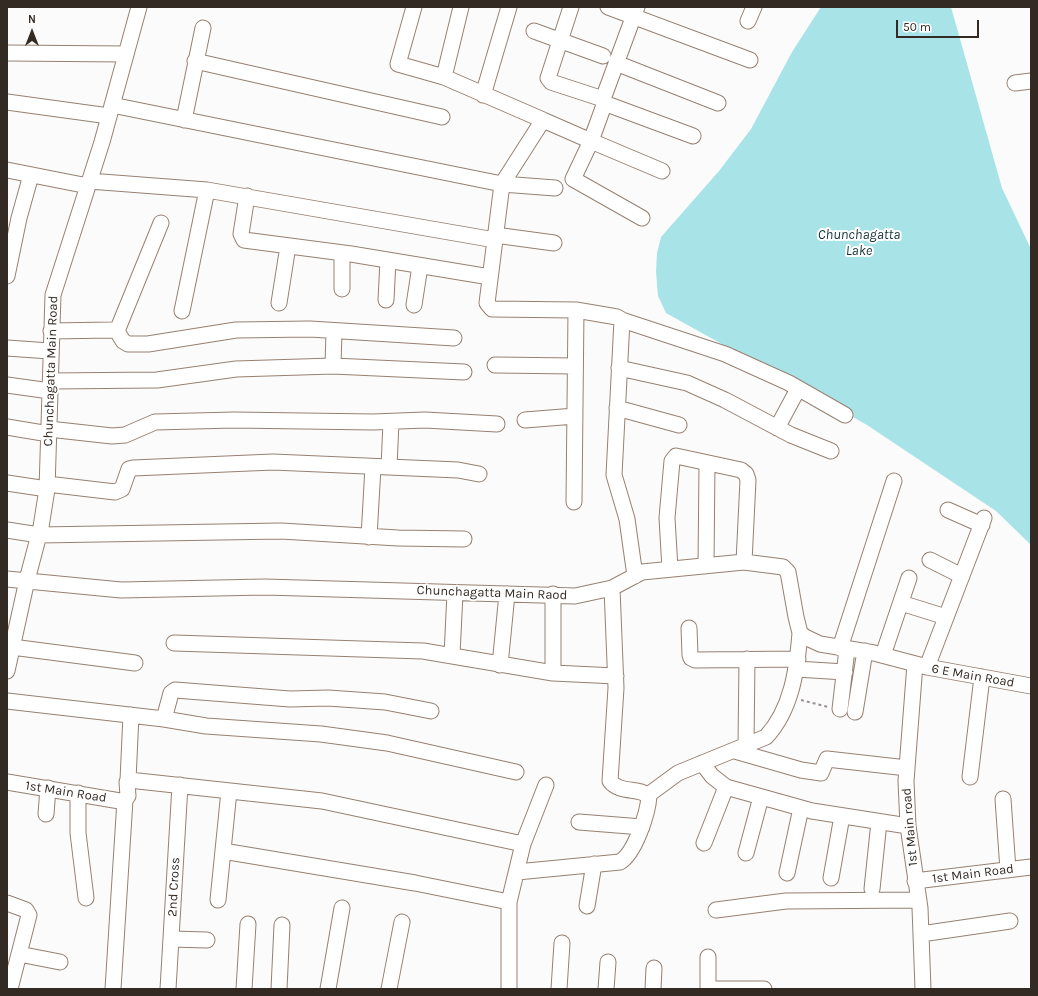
<!DOCTYPE html>
<html>
<head>
<meta charset="utf-8">
<style>
  body { margin:0 }
  #map { position:relative; width:1038px; height:996px; overflow:hidden; background:#fbfbfb; font-family:Karla,sans-serif }
  canvas { display:block }
  .frame { position:absolute; inset:0; border:8px solid #332a24; pointer-events:none }
  .north { position:absolute; left:12px; top:12px; width:40px; height:40px; -webkit-text-stroke:3px #fff; paint-order:stroke; rotate:0deg; font-size:11px; font-weight:700; line-height:16px; text-align:center; color:#332a24 }
  .north::after { content:''; display:block; margin:auto; width:14px; height:18px; background:#332a24; clip-path:polygon(50% 0,100% 100%,50% 72%,0 100%) }
  .scale { position:absolute; left:896px; top:20px; width:83px; height:18px; box-sizing:border-box; border:2px solid #332a24; border-top:0; padding-left:5px; font-size:12px; line-height:14px; white-space:nowrap; color:#332a24; -webkit-text-stroke:3px #fff; paint-order:stroke }
</style>
</head>
<body>
<div id="map">
<canvas width="1038" height="996"></canvas>
<div class="frame"></div>
<div class="north">N</div>
<div class="scale">50 m</div>
</div>
<script>
const ctx = document.querySelector('canvas').getContext('2d');
ctx.lineJoin = 'round';
function fillPath(path, color) { ctx.fillStyle = color; ctx.fill(path, 'evenodd'); }
function trace(path, color, width, dash) { ctx.strokeStyle = color; ctx.lineWidth = width; ctx.lineCap = dash ? 'butt' : 'round'; ctx.setLineDash(dash || []); ctx.stroke(path); }
function drawText(font, color, halo, rows, align = 'center') {
  ctx.font = font + ' Karla,sans-serif'; ctx.lineWidth = 4; ctx.setLineDash([]); ctx.textBaseline = 'middle'; ctx.strokeStyle = halo; ctx.fillStyle = color; for (const [text, x, y, turn = 0] of rows) {
    ctx.save(); ctx.translate(x, y); ctx.rotate((+turn || 0) * Math.PI / 180); ctx.textAlign = isNaN(turn) ? turn : align; if (halo) ctx.strokeText(text, 0, 0); ctx.fillText(text, 0, 0); ctx.restore();
  }
}
fillPath(new Path2D(`
  M 821,7 L 951,7 L 1002,188 L 1031,249 L 1031,545 L 996,511 L 867,425 L 666,313 L 658,296 L 656,272 L 657,253 L 661,237 L 719,171 L 751,129 L 792,52 Z`), '#a8e4e7');
const minor = new Path2D(`
  M 414,7 L 398,64 L 444,77 L 543,120
  M 571,7 L 548,78 L 551,82 L 603,99 L 604,105 L 591,141 L 543,120 L 502,184 L 487,303 L 492,309 L 576,310 L 617,317 L 622,320 L 614,475 L 627,519 L 635,576
  M 608,7 L 750,60
  M 748,21 L 754,7
  M 534,31 L 603,56
  M 7,53 L 126,54
  M 195,61 L 442,117
  M 616,63 L 718,103
  M 444,77 L 461,7
  M 1015,83 L 1031,81
  M 483,95 L 509,7
  M 603,99 L 637,7
  M 7,102 L 109,116
  M 604,103 L 693,136
  M 112,105 L 502,184 L 555,188
  M 184,120 L 203,28
  M 7,170 L 88,186
  M 89,181 L 207,190 L 495,240
  M 247,196 L 241,234 L 244,240 L 351,254 L 490,277
  M 642,218 L 573,179 L 591,141 L 662,171
  M 495,235 L 554,243
  M 7,276 L 19,218 L 31,175
  M 342,289 L 342,253
  M 386,300 L 388,260
  M 279,303 L 288,246
  M 414,305 L 420,266
  M 182,311 L 207,190
  M 622,320 L 725,354 L 789,383 L 845,415
  M 51,331 L 112,330 L 117,331 L 123,341 L 128,344 L 148,344 L 236,330 L 310,329 L 454,338
  M 117,331 L 161,223
  M 7,348 L 50,351
  M 495,365 L 575,366
  M 333,366 L 334,331
  M 619,368 L 687,383 L 725,400 L 791,435 L 831,451
  M 51,381 L 157,380 L 236,369 L 333,366 L 464,372
  M 7,385 L 50,391
  M 617,408 L 679,425
  M 525,420 L 575,416
  M 7,427 L 49,434
  M 777,428 L 798,389
  M 49,429 L 112,436 L 125,435 L 155,422 L 234,420 L 373,422 L 425,420 L 497,424
  M 389,467 L 391,422
  M 7,483 L 47,489
  M 47,484 L 115,492 L 122,489 L 129,469 L 133,468 L 273,462 L 458,470 L 479,474
  M 574,502 L 576,310
  M 948,510 L 982,525
  M 7,530 L 39,535 L 281,531 L 398,538 L 464,539
  M 369,537 L 373,467
  M 930,560 L 962,576
  M 706,566 L 707,463
  M 670,569 L 667,518 L 672,461 L 676,456 L 741,470 L 746,474 L 748,480 L 744,562
  M 7,579 L 121,590 L 265,587 L 575,596 L 612,588 L 642,572 L 744,562 L 783,567 L 788,572 L 796,617 L 800,633 L 805,637 L 820,644 L 874,653 L 927,667 L 1031,686
  M 553,594 L 553,673
  M 901,603 L 946,617
  M 689,628 L 690,655 L 691,658 L 695,660 L 798,659
  M 174,643 L 423,651 L 553,673 L 616,676
  M 12,647 L 135,663
  M 840,648 L 894,481
  M 452,655 L 455,593
  M 883,655 L 909,578
  M 915,664 L 906,781 L 908,826 L 920,908 L 923,989
  M 500,665 L 507,594
  M 927,667 L 984,518
  M 796,669 L 845,672
  M 7,671 L 27,580 L 41,527 L 47,489 L 53,295 L 102,142 L 139,7
  M 7,701 L 164,719 L 206,726 L 321,734 L 387,743 L 516,772
  M 840,709 L 847,649
  M 855,712 L 865,651
  M 164,719 L 171,693 L 175,690 L 290,699 L 328,698 L 385,702 L 431,711
  M 746,746 L 747,659
  M 735,751 L 801,770 L 821,773 L 827,759 L 907,768
  M 702,763 L 712,776 L 726,787 L 812,811 L 908,826
  M 970,777 L 982,677
  M 128,780 L 131,715
  M 7,782 L 120,801 L 125,800
  M 78,793 L 78,833 L 86,898
  M 648,795 L 678,773 L 766,737 C 792,709 797,669 800,633
  M 1003,799 L 1008,870
  M 46,814 L 48,788
  M 579,822 L 642,827
  M 704,843 L 726,787
  M 523,844 L 546,785
  M 223,851 L 415,883 L 509,902
  M 746,853 L 761,797
  M 517,872 L 620,862 C 635,853 648,813 649,796 C 639,787 620,794 610,781 L 616,688 L 612,588
  M 787,873 L 801,808
  M 831,878 L 842,816
  M 915,881 L 1031,867
  M 872,889 L 879,822
  M 218,900 L 229,791
  M 7,903 L 26,910 L 29,915 L 10,989
  M 587,906 L 594,864
  M 716,910 L 786,901 L 919,900
  M 921,934 L 1010,921
  M 171,939 L 207,940
  M 19,954 L 60,962
  M 708,988 L 708,957
  M 113,989 L 125,800 L 128,796 L 127,782 L 129,780 L 322,801 L 523,844 L 509,902 L 509,989
  M 168,989 L 180,785
  M 244,989 L 248,924
  M 279,989 L 282,925
  M 328,989 L 342,908
  M 389,989 L 402,922
  M 559,989 L 562,943
  M 606,989 L 608,962
  M 653,989 L 654,968
  M 708,989 L 764,989`);
trace(minor, '#978072', 17);
trace(new Path2D(`
  M 801,700 L 828,707`), '#999491', 2, [3, 3]);
trace(minor, '#fff', 15);
drawText('13px', '#332a24', '#fff', [
  ["Chunchagatta Main Road",51,371,-88],
  ["Chunchagatta Main Raod",492,593,2],
  ["6 E Main Road",973,676,10],
  ["1st Main Road",66,792,9],
  ["1st Main road",910,827,-95],
  ["1st Main Road",973,874,-7],
  ["2nd Cross",174,887,-87]
]);
drawText('italic 14px', '#133233', '#fff', [
  ["Chunchagatta",859,235],
  ["Lake",859,251]
]);
</script>
</body>
</html>
